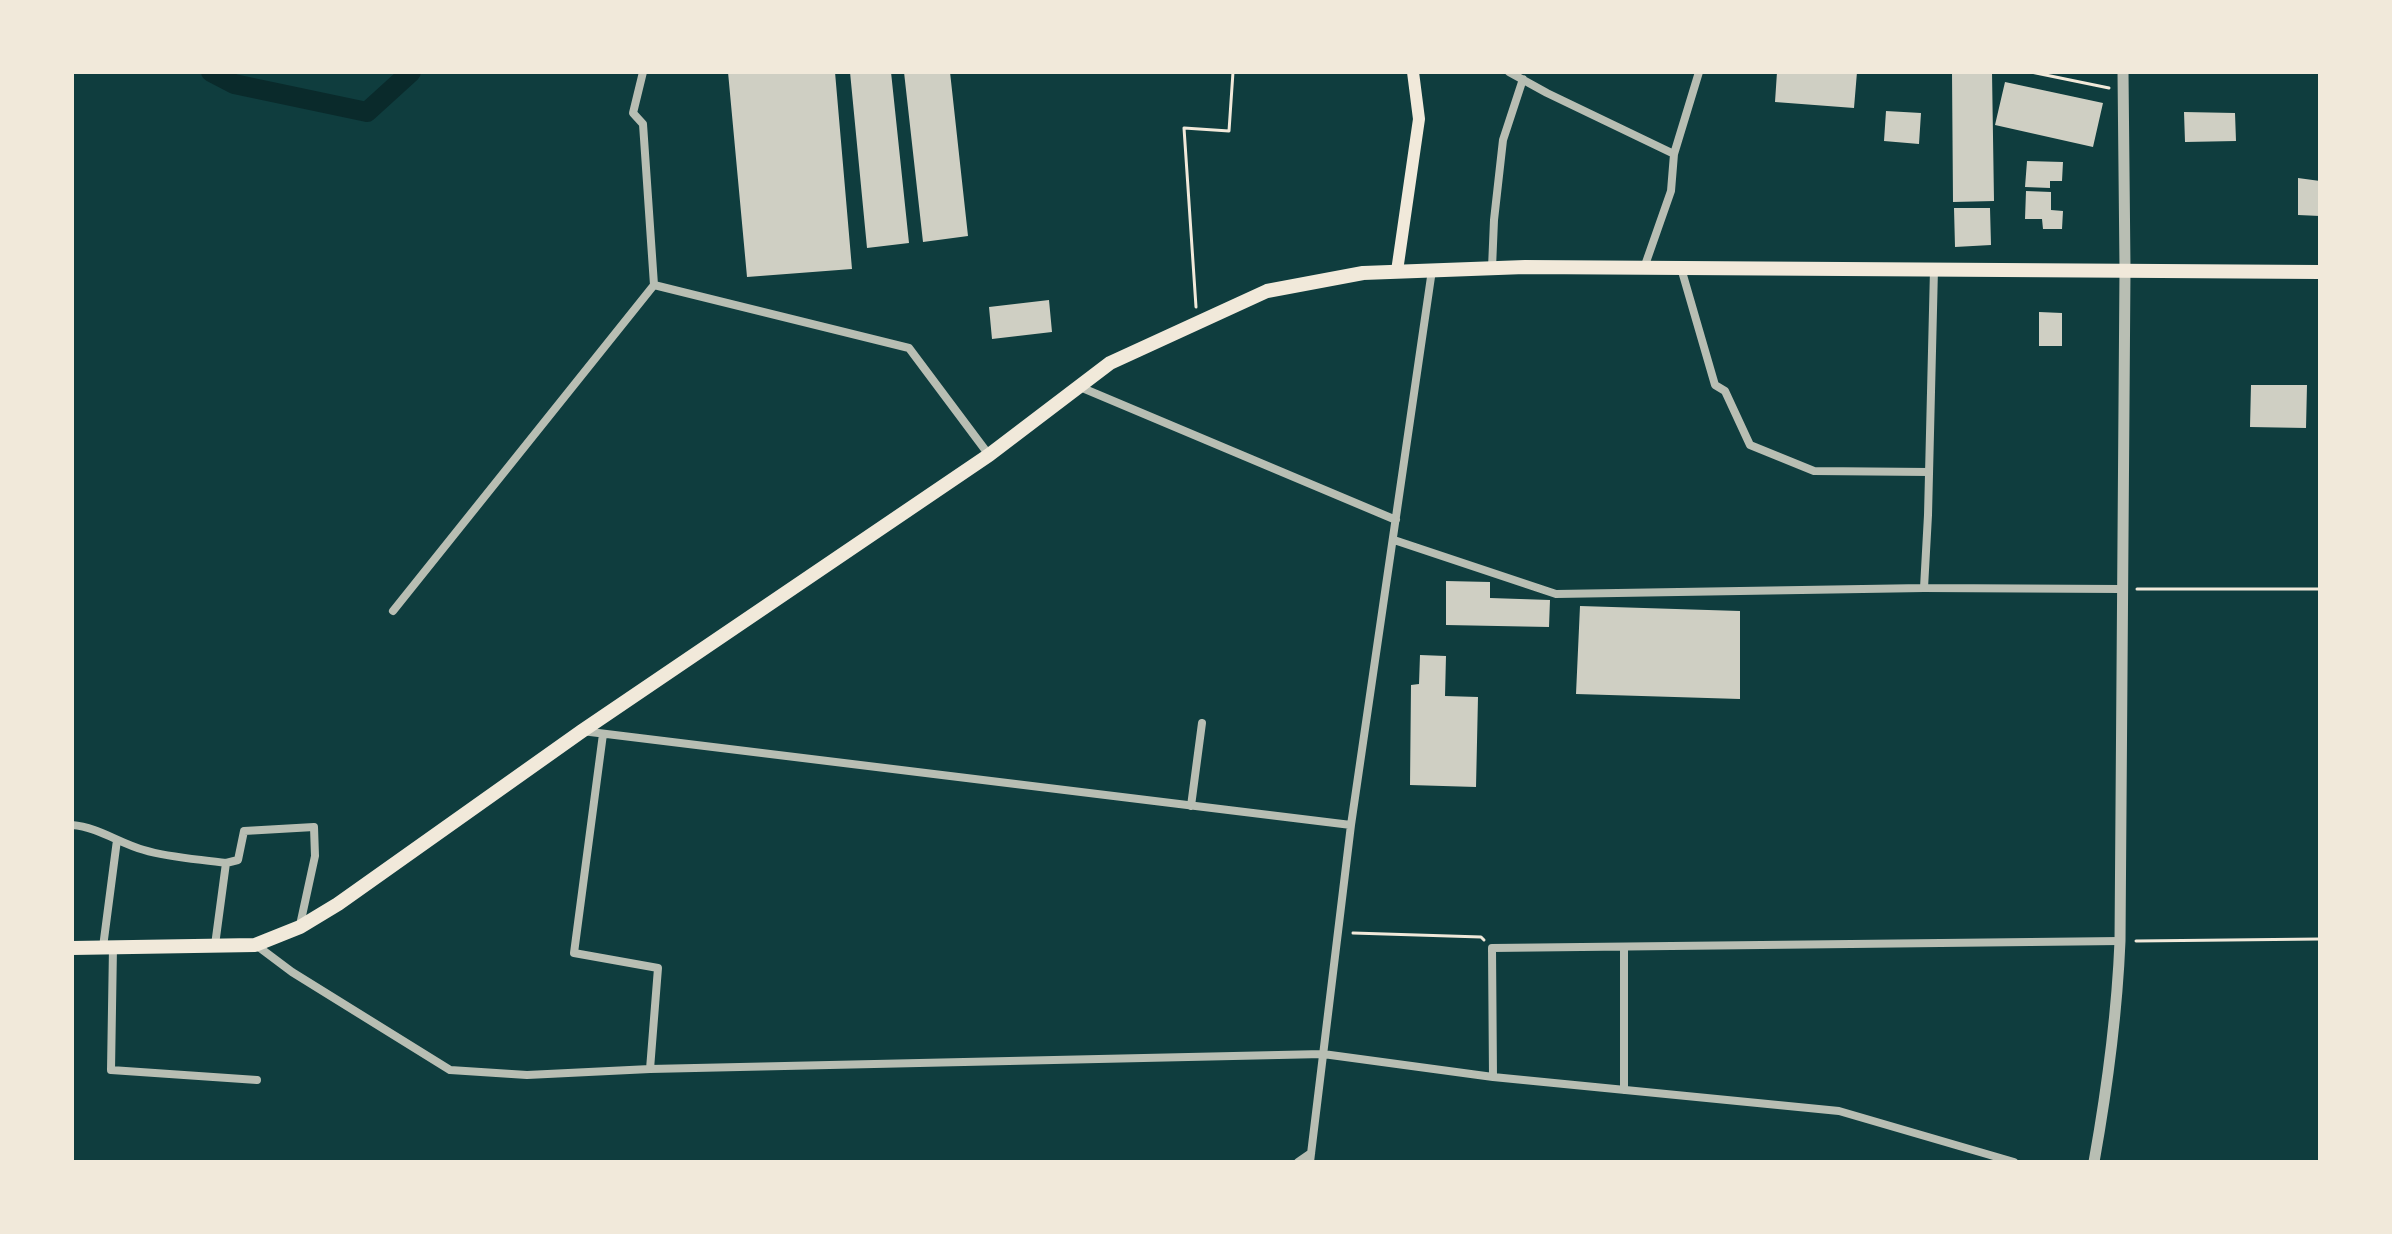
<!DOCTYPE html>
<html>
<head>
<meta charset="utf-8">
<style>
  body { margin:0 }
  #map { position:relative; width:2392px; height:1234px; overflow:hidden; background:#0f3d3e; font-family:Mulish,sans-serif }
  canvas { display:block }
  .frame { position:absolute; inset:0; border:74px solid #f1e9da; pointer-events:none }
</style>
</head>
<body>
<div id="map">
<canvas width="2392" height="1234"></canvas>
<div class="frame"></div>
</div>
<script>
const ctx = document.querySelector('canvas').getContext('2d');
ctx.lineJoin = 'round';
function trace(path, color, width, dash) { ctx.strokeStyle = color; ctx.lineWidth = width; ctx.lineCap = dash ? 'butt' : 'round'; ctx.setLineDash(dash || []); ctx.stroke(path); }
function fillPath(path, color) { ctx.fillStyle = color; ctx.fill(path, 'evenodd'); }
trace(new Path2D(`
  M 211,72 L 234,84 L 367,112 L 411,72`), '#0a2a2b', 20);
fillPath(new Path2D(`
  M 728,72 L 835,72 L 852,269 L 747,277 Z
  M 850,72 L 891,72 L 909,243 L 867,248 Z
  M 904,72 L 950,72 L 968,236 L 923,242 Z
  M 1777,72 L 1857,72 L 1854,108 L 1775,102 Z
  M 1952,72 L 1992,72 L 1994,201 L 1953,202 Z
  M 2005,82 L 2103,103 L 2093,147 L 1995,125 Z
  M 1886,111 L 1921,113 L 1919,144 L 1884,141 Z
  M 2184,112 L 2235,113 L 2236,141 L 2185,142 Z
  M 2027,161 L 2063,162 L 2062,181 L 2050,181 L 2050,188 L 2025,187 Z
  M 2298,178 L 2320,181 L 2320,216 L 2298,215 Z
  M 2026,191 L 2051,192 L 2051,210 L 2063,211 L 2062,229 L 2043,229 L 2042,219 L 2025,219 Z
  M 1954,208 L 1990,208 L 1991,245 L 1955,247 Z
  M 1049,300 L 1052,332 L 992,339 L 989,307 Z
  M 2039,312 L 2062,313 L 2062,346 L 2039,346 Z
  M 2251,385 L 2307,385 L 2306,428 L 2250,427 Z
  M 1446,581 L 1490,582 L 1490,598 L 1550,600 L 1549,627 L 1446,625 Z
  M 1580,606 L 1740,611 L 1740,699 L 1576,694 Z
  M 1420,655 L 1446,656 L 1445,696 L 1478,697 L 1476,787 L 1410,785 L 1411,685 L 1419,684 Z`), '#cfcfc3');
trace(new Path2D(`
  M 2031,72 L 2109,88
  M 1196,307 L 1184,128 L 1229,131 L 1233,72
  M 2137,589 L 2320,589
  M 1353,933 L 1481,937 L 1484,940
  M 2136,941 L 2320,939`), '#f1e9da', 3);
trace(new Path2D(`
  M 1509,72 L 1547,93 L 1674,154
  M 1492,268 L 1494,220 L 1503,140 L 1523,79
  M 1644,268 L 1671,191 L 1674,154 L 1699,72
  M 1681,268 L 1715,385 L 1725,391 L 1750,445 L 1814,471 L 1929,472
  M 654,285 L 909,348 L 989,455
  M 1080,387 L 1396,520
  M 1394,540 L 1556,594 L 1924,588 L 2121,589
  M 1924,588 L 1928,515 L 1934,269
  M 393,611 L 654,285 L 643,124 L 633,113 L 643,72
  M 582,731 L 1351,825
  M 603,734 L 574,953 L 658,968 L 650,1069
  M 1191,806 L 1202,723
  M 72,825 C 98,827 119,843 144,850 C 170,858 199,859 226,863 L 238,860 L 244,831 L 314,827 L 315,856 L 300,925
  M 215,945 L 226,863
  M 256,945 L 292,972 L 450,1070 L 527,1075 L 650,1069 L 1323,1054 L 1493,1077 L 1839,1111 L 2014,1162
  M 103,947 L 117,840
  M 113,947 L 111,1070 L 257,1080
  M 1624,947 L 1624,1090
  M 1493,1077 L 1492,948 L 2120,941
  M 1298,1162 L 1311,1153
  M 1310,1162 L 1351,825 L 1432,270`), '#b8beb3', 8);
trace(new Path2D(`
  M 2094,1162 C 2107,1089 2117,1016 2120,941 L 2125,269 L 2123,72`), '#b8beb3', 11);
trace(new Path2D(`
  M 1397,271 L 1419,119 L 1413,72`), '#f1e9da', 12);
trace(new Path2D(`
  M 72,948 L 255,945 L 300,927 L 338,904 L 582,731 L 989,455 L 1110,363 L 1267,291 L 1363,273 L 1525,267 L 2320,272`), '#f1e9da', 14);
</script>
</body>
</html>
